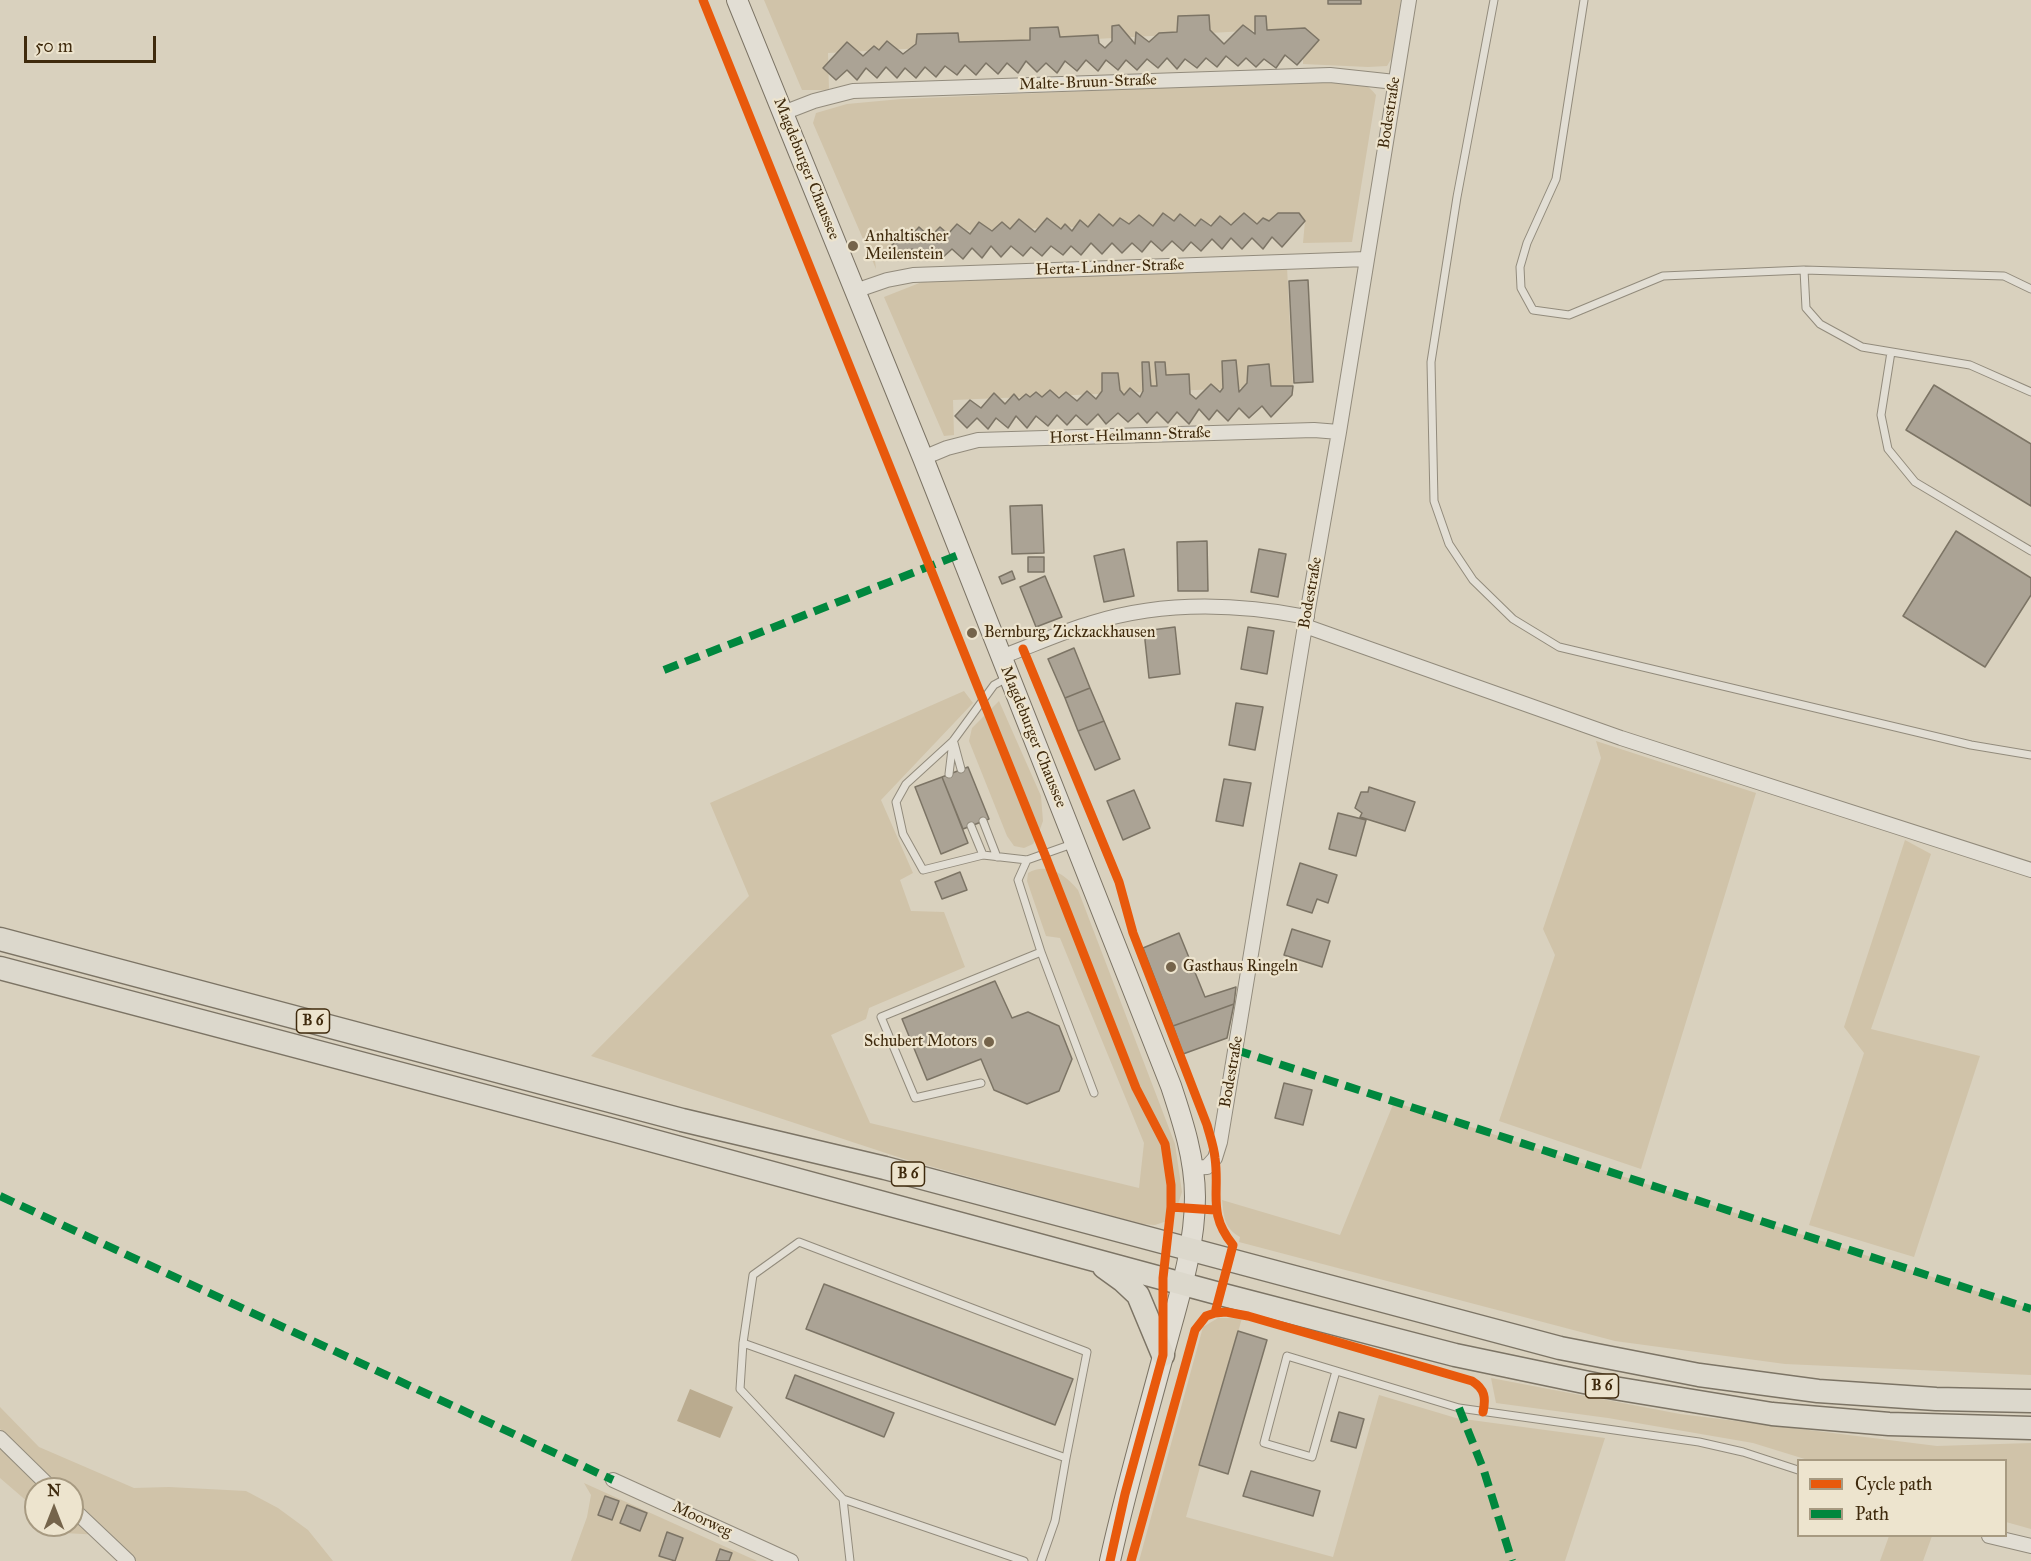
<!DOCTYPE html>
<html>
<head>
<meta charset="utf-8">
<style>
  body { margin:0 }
  #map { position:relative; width:2031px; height:1561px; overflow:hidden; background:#d9d1be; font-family:"IM FELL Great Primer",serif }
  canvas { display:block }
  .legend { position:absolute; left:1797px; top:1459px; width:210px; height:78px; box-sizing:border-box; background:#ede4ce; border:2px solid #a79a81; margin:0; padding:8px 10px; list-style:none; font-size:18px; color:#3f2a0d }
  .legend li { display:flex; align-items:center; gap:12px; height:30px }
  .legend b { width:30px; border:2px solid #a79a81 }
  .north { position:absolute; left:24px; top:1477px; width:60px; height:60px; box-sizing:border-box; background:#ede4ce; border:2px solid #a79a81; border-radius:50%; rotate:0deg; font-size:16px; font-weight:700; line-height:24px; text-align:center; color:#3f2a0d }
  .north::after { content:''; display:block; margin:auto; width:21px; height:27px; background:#75644b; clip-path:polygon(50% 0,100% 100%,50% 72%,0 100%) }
  .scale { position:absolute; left:24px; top:36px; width:132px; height:27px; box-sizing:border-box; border:3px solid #3f2a0d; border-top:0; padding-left:8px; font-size:18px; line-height:21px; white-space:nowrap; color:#3f2a0d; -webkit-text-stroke:4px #ede4ce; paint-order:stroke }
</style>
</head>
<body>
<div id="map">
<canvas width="2031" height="1561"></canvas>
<ul class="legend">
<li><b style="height:8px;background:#e8590c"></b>Cycle path</li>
<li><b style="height:8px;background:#00873e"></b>Path</li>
</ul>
<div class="north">N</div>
<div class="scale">50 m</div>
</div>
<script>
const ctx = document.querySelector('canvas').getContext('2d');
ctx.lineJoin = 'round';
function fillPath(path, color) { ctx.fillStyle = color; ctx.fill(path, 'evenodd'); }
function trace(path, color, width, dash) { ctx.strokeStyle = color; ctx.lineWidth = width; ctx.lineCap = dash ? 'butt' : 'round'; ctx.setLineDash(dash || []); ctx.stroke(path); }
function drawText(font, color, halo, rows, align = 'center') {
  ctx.font = font + ' "IM FELL Great Primer",serif'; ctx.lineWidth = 4.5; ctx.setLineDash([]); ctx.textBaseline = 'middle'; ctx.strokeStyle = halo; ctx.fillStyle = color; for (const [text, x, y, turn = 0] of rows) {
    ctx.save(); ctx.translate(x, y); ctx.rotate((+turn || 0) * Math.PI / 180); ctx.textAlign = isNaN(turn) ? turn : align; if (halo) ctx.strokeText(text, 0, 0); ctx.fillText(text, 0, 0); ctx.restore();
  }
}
fillPath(new Path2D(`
  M 764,0 L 1401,0 L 1393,56 L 1387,66 L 1368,67 L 1303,64 L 1304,28 L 828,53 L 829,90 L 802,90 Z
  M 1318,81 C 1340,81 1363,76 1376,95 L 1352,242 L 1303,243 L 1305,221 L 905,232 L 889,248 L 874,251 L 876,269 L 813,123 L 816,113 L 847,104 L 901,99 Z
  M 1287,267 L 1293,386 L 953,400 L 954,435 L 944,436 L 884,297 L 927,280 Z
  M 964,691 L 973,703 L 881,800 L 913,873 L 900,880 L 911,911 L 944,912 L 965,967 L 869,1008 L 866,1019 L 831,1035 L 870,1123 L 1139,1188 L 1144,1143 L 1060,938 L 1046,936 L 1027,881 L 1028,873 C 1047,862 1065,874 1078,890 L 1175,1144 L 1182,1192 L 1175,1213 L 1167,1221 L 1155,1225 L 1141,1224 L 904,1159 L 591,1056 L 749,896 L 710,803 Z
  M 999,701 L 1041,796 L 1043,821 L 1037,838 L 1033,844 L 1024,848 L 1014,846 L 1007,836 L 969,741 L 972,728 Z
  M 1596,741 L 1756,793 L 1641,1169 L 1499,1121 L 1555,955 L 1543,929 L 1601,758 Z
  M 1905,840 L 1931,854 L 1871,1029 L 1980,1056 L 1914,1257 L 1809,1225 L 1864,1053 L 1844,1027 Z
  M 1394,1102 L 2031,1309 L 2031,1375 L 1785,1364 L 1615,1341 L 1239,1242 L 1240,1237 C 1224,1228 1224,1217 1222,1200 L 1340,1235 Z
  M 1218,1318 L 1242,1318 L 1186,1517 L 1333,1557 L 1379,1395 L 1456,1418 L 1605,1438 L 1565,1561 L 1139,1561 L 1203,1327 Z
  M 1491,1378 L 1680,1414 L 1937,1446 L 2031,1443 L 2031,1529 L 2006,1522 L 2006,1460 L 1808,1460 L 1753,1443 L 1608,1418 L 1496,1403 Z
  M 0,1407 L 39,1447 L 134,1488 L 169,1487 L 246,1491 L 278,1508 L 308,1530 L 333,1561 L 136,1561 L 72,1500 L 72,1489 L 61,1489 L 0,1429 Z
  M 0,1446 L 48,1489 L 36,1489 L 36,1509 L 0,1478 Z
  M 584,1483 L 757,1561 L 571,1561 L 587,1517 L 591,1495 Z
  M 72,1510 L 101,1535 L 64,1533 L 55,1525 L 72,1525 Z
  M 1889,1536 L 1932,1536 L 1923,1561 L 1880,1561 Z`), '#d0c3a9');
fillPath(new Path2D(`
  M 690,1389 L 733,1407 L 720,1438 L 677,1421 Z`), '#baab8f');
const building = new Path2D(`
  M 1328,0 L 1361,0 L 1361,4 L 1328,4 Z
  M 1209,15 L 1210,30 L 1224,44 L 1243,25 L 1255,34 L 1255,16 L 1266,16 L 1267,30 L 1305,28 L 1319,40 L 1297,65 L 1285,55 L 1276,68 L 1264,59 L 1256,67 L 1246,58 L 1238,66 L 1226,56 L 1217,67 L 1206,58 L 1197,68 L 1185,59 L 1177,69 L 1167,58 L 1158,68 L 1147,59 L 1137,70 L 1126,60 L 1118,70 L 1106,60 L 1098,71 L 1086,60 L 1077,71 L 1065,61 L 1057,73 L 1046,63 L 1037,72 L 1026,61 L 1018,73 L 1007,63 L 998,74 L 986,63 L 976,75 L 965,65 L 957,75 L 945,66 L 936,77 L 925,67 L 916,78 L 905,68 L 897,78 L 886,67 L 877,78 L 866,68 L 857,80 L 847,70 L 836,80 L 823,68 L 847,42 L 863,56 L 874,46 L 879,50 L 887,41 L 903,54 L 916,44 L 917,34 L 958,33 L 959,42 L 1030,40 L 1030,28 L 1058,27 L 1060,37 L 1098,35 L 1099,43 L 1105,48 L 1112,41 L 1112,26 L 1119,25 L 1135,44 L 1136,32 L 1149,42 L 1159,33 L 1177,32 L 1178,16 Z
  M 1163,213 L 1174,221 L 1180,214 L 1195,226 L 1201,219 L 1211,226 L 1220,216 L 1231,225 L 1244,213 L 1257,224 L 1263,218 L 1269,221 L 1278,213 L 1299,213 L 1305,221 L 1282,247 L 1272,237 L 1263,249 L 1252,238 L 1242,249 L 1231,238 L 1222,249 L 1212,239 L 1201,251 L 1191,242 L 1183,251 L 1172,241 L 1162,251 L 1151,241 L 1142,252 L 1132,243 L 1122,253 L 1112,243 L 1102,254 L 1091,243 L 1081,255 L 1071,246 L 1063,255 L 1051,246 L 1042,256 L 1031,247 L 1023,256 L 1011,246 L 1001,257 L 991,246 L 982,258 L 972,248 L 963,259 L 952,249 L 941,259 L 931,250 L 922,260 L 912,249 L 901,260 L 889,248 L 905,232 L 910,237 L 919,227 L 930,237 L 940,227 L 948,234 L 957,224 L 970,234 L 979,222 L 992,231 L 1002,222 L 1010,229 L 1019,219 L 1035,232 L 1047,218 L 1061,229 L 1065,224 L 1072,231 L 1080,220 L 1088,227 L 1099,214 L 1113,226 L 1120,218 L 1129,224 L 1139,215 L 1153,226 Z
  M 1308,280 L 1313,382 L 1294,383 L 1289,281 Z
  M 1236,360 L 1239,392 L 1247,383 L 1248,366 L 1269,364 L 1271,386 L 1293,386 L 1292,395 L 1271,417 L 1262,406 L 1249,418 L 1239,408 L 1228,421 L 1217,410 L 1209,420 L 1199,409 L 1189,424 L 1177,412 L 1168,423 L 1157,412 L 1147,423 L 1138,413 L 1128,422 L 1118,413 L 1106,424 L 1098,414 L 1087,425 L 1076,415 L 1067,425 L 1057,415 L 1048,426 L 1036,416 L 1027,428 L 1016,416 L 1008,428 L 996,418 L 988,429 L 977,418 L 967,428 L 955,416 L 970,400 L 981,408 L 994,393 L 1005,404 L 1014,394 L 1019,400 L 1026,394 L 1030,397 L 1036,392 L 1042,397 L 1050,390 L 1059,398 L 1066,392 L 1077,401 L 1087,391 L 1096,399 L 1102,391 L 1102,373 L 1118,373 L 1120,390 L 1124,395 L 1130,388 L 1140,397 L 1143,391 L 1142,362 L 1149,362 L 1151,386 L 1157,386 L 1155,362 L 1165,362 L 1166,375 L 1189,374 L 1190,394 L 1196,399 L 1211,384 L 1220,392 L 1223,388 L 1222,361 Z
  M 1934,385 L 2031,444 L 2031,506 L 1906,430 Z
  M 1042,505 L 1044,553 L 1012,554 L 1010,506 Z
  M 1956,531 L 2031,578 L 2031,595 L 1985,667 L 1903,616 Z
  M 1207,541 L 1208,591 L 1178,591 L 1177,542 Z
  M 1124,549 L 1134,596 L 1104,602 L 1094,556 Z
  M 1259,549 L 1286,554 L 1278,597 L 1251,592 Z
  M 1028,557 L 1044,557 L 1044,572 L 1028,572 Z
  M 1012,571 L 1015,579 L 1002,584 L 999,577 Z
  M 1045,576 L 1062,617 L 1036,627 L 1020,587 Z
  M 1175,627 L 1180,674 L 1149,678 L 1144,631 Z
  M 1248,627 L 1274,631 L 1267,674 L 1241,669 Z
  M 1074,648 L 1090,688 L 1065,698 L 1048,659 Z
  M 1090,688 L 1104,721 L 1078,731 L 1065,698 Z
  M 1236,703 L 1263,707 L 1255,750 L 1229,745 Z
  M 1104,721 L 1120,759 L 1095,770 L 1078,731 Z
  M 968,767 L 989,819 L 963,829 L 942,777 Z
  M 942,777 L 968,843 L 941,854 L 915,787 Z
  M 1224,779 L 1251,783 L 1243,826 L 1216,821 Z
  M 1369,787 L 1415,802 L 1405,831 L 1360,817 L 1362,813 L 1355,808 L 1361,792 L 1368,792 Z
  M 1134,790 L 1150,828 L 1123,840 L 1107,801 Z
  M 1338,813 L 1366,820 L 1356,856 L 1329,849 Z
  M 1300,863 L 1337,875 L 1328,903 L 1317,899 L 1312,913 L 1287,905 Z
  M 960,872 L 967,890 L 942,899 L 935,882 Z
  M 1292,929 L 1330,941 L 1322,967 L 1284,955 Z
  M 1179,933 L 1205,997 L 1236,987 L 1234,1004 L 1173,1026 L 1143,948 Z
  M 995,981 L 1012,1018 L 1028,1012 L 1059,1026 L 1072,1059 L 1059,1091 L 1027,1104 L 994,1090 L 981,1059 L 927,1080 L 902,1019 Z
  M 1234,1004 L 1227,1038 L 1183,1054 L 1173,1026 Z
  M 1284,1083 L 1312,1090 L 1303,1125 L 1275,1118 Z
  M 824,1284 L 1073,1379 L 1055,1425 L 806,1329 Z
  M 1238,1331 L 1267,1340 L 1228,1474 L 1199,1465 Z
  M 795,1375 L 894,1413 L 884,1437 L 786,1398 Z
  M 1339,1412 L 1364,1419 L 1356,1448 L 1331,1441 Z
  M 1251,1471 L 1320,1491 L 1313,1516 L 1243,1496 Z
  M 605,1496 L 619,1501 L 612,1520 L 598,1515 Z
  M 627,1505 L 647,1513 L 640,1531 L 620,1523 Z
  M 667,1532 L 683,1538 L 675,1561 L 659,1556 Z
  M 720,1549 L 732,1553 L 729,1561 L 716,1561 Z`);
fillPath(building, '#aba395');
trace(building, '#7c7465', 1.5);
const service = new Path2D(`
  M 1494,0 L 1457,197 L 1431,362 L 1434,501 L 1449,544 L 1473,580 L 1513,619 L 1559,647 L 1971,745 L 2031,755
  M 1584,0 L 1556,179 L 1527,243 L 1520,267 L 1521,288 L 1533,310 L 1569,315 L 1663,276 L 1804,270
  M 2031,289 L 2004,276 L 1804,270 L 1806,308 L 1820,324 L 1862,347 L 1970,365 L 2031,392
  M 1891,352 L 1881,415 L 1888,449 L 1915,482 L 2031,551
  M 954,743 L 961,769
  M 949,774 L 953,741
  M 983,821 L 997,857
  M 971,826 L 983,855 L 1027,860 L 1075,843
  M 983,855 L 923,870 L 903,834 L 896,802 L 906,784 L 953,741 L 994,685 L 1007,678
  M 1027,860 L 1018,880 L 1041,952 L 1094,1093
  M 981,1083 L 915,1098 L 881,1017 L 1041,952
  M 743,1343 L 1066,1458
  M 1336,1371 L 1312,1457 L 1264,1443 L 1287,1356 L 1459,1408 L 1699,1442 L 1743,1452 L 1798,1470
  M 843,1499 L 850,1561
  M 1024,1561 L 843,1499 L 740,1389 L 743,1343 L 753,1275 L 799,1242 L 1087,1352 L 1066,1458 L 1055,1521 L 1041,1561`);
const minor = new Path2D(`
  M 783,113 L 814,101 L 853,91 L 1330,75 L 1395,82
  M 855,291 L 887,280 L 913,275 L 1367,259
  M 923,458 L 947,448 L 978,440 L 1314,430 L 1339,432
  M 1305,626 L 1621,738 L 2031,870
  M 1001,657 C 1031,646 1061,632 1092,623 C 1162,601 1235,603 1307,617
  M 1192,1168 L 1207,1167 L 1215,1158 L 1220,1142 L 1305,626 L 1339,432 L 1409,0
  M 0,1438 L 52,1489
  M 613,1480 L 791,1561
  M 72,1508 L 128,1561
  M 1989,1536 L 2031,1546`);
const secondary = new Path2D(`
  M 737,0 L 923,458 L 1171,1086 C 1183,1122 1195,1159 1195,1197 C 1195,1247 1179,1297 1166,1345 C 1147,1417 1126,1488 1110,1561`);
const primary = new Path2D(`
  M 0,939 L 682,1120 L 885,1168 L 1560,1348 L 1699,1375 L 1818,1391 L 1936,1399 L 2031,1401
  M 0,968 L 617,1131 L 1220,1294 L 1455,1355 L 1608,1387 L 1772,1414 L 1889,1424 L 2031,1428
  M 1104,1267 L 1122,1280 L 1138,1295 L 1163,1355`);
trace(service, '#928b7c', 9);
trace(minor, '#928b7c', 16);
trace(secondary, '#7c7465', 22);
trace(primary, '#7c7465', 25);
trace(service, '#e2ded4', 7);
trace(minor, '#e2ded4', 14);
trace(secondary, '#e2ded4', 20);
trace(primary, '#dcd8cc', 22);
trace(new Path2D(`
  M 664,670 L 961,554
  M 1236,1050 L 2031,1309
  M 0,1196 L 613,1480
  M 1459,1408 L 1484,1471 L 1512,1561`), '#00873e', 8, [15, 8]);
trace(new Path2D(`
  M 703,0 L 1045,855 L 1136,1088 L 1165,1144 L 1171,1185 L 1171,1207 L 1215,1210
  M 1023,649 L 1119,882 L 1133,933 L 1207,1125 C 1210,1136 1214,1147 1215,1158 C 1220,1194 1207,1213 1233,1245 L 1215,1313 L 1226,1312 L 1248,1316 L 1472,1381 C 1485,1389 1486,1398 1483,1412
  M 1110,1561 L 1125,1494 L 1163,1355 L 1163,1278 L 1171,1207
  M 1131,1561 L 1195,1330 L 1206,1316 L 1215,1313`), '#e8590c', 9);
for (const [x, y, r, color] of [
  [853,246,6,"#75644b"],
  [972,633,6,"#75644b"],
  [1171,967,6,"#75644b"],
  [989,1042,6,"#75644b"]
]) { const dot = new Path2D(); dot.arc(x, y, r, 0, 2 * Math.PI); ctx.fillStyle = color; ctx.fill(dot); trace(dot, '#ede4ce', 2); }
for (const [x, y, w] of [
  [313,1021,33],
  [908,1174,33],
  [1602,1386,33]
]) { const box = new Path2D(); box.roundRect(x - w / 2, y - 12, w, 24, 4.5); ctx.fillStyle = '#ede4ce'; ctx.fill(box); trace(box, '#3f2a0d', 1.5); }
drawText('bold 15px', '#3f2a0d', null, [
  ["B 6",313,1021],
  ["B 6",908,1174],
  ["B 6",1602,1386]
]);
drawText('16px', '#3f2a0d', '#ede4ce', [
  ["Malte-Bruun-Straße",1088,83,-2],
  ["Bodestraße",1390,113,-81],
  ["Magdeburger Chaussee",806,169,68],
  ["Herta-Lindner-Straße",1110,268,-2],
  ["Horst-Heilmann-Straße",1130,436,-2],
  ["Bodestraße",1311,593,-80],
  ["Magdeburger Chaussee",1033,737,68],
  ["Bodestraße",1232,1072,-80],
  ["Moorweg",702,1520,25]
]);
drawText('16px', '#3f2a0d', '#ede4ce', [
  ["Anhaltischer",865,237],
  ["Meilenstein",865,255],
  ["Bernburg, Zickzackhausen",984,633],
  ["Gasthaus Ringeln",1183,967],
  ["Schubert Motors",977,1042,"right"]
], 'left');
</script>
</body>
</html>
